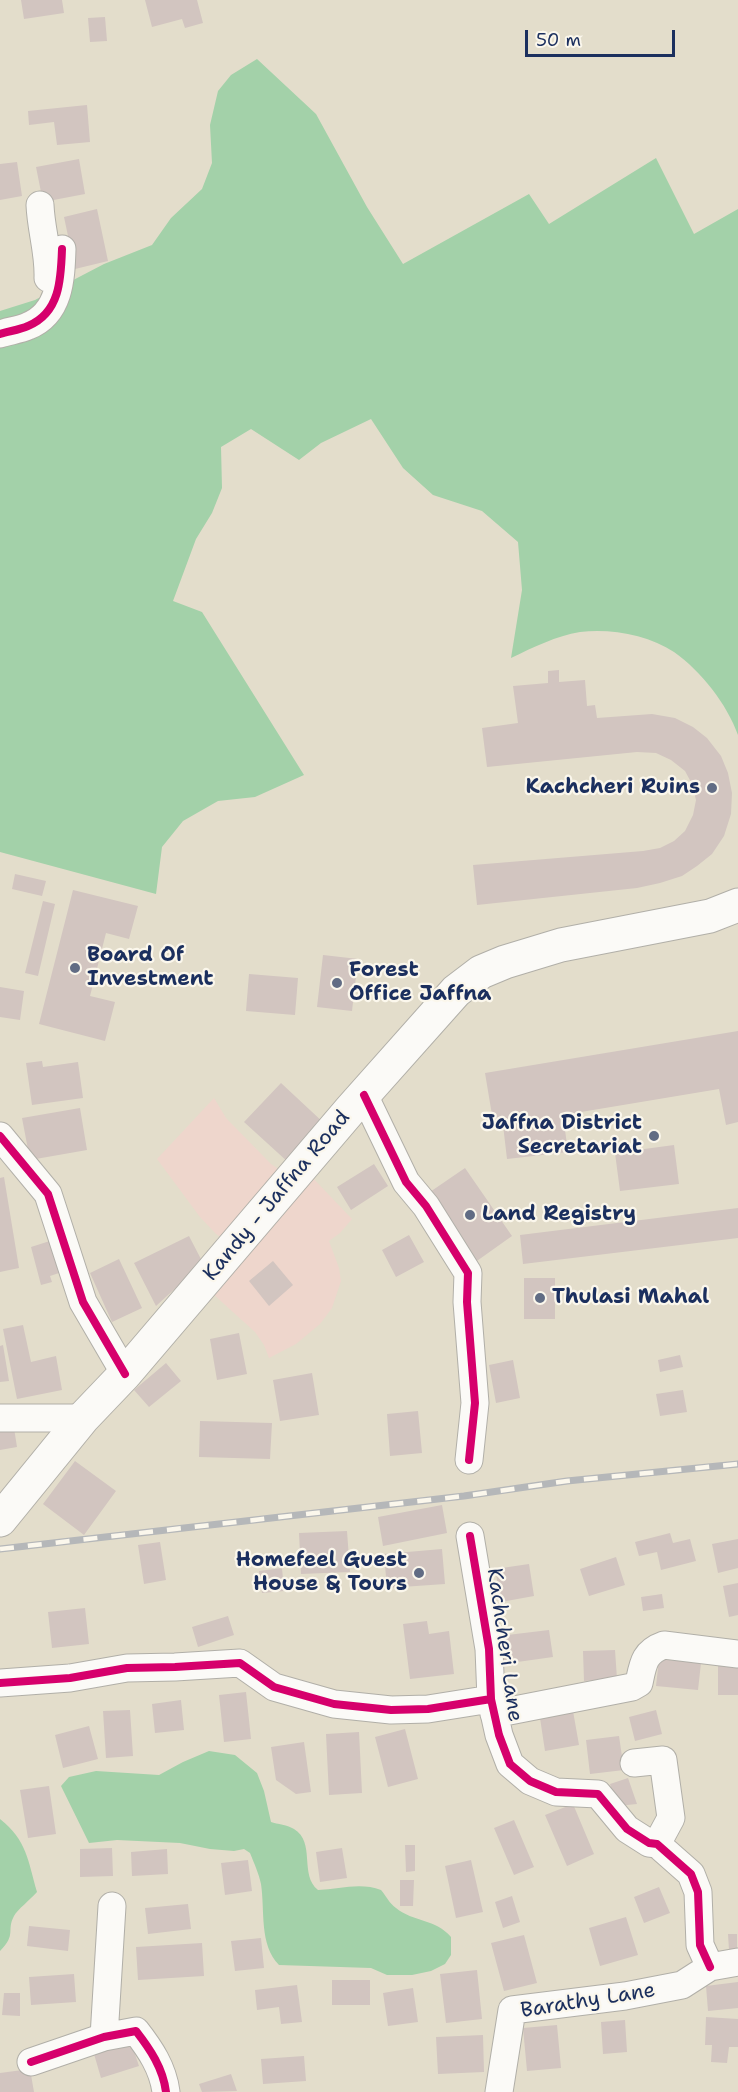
<!DOCTYPE html>
<html>
<head>
<meta charset="utf-8">
<style>
  body { margin:0 }
  #map { position:relative; width:738px; height:2092px; overflow:hidden; background:#e3ddcb; font-family:"Shantell Sans",sans-serif }
  canvas { display:block }
  .scale { position:absolute; left:525px; top:30px; width:150px; height:27px; box-sizing:border-box; border:3px solid #1b2f5e; border-top:0; padding-left:8px; font-size:18px; line-height:21px; white-space:nowrap; color:#1b2f5e; -webkit-text-stroke:4px #fbf7ec; paint-order:stroke }
</style>
</head>
<body>
<div id="map">
<canvas width="738" height="2092"></canvas>
<div class="scale">50 m</div>
</div>
<script>
const ctx = document.querySelector('canvas').getContext('2d');
ctx.lineJoin = 'round';
function fillPath(path, color) { ctx.fillStyle = color; ctx.fill(path, 'evenodd'); }
function trace(path, color, width, dash) { ctx.strokeStyle = color; ctx.lineWidth = width; ctx.lineCap = dash ? 'butt' : 'round'; ctx.setLineDash(dash || []); ctx.stroke(path); }
function drawText(font, color, halo, rows, align = 'center') {
  ctx.font = font + ' "Shantell Sans",sans-serif'; ctx.lineWidth = 4.5; ctx.setLineDash([]); ctx.textBaseline = 'middle'; ctx.strokeStyle = halo; ctx.fillStyle = color; for (const [text, x, y, turn = 0] of rows) {
    ctx.save(); ctx.translate(x, y); ctx.rotate((+turn || 0) * Math.PI / 180); ctx.textAlign = isNaN(turn) ? turn : align; if (halo) ctx.strokeText(text, 0, 0); ctx.fillText(text, 0, 0); ctx.restore();
  }
}
fillPath(new Path2D(`
  M 214,1098 L 226,1118 L 271,1164 L 292,1178 L 308,1173 L 352,1219 L 340,1233 L 329,1241 L 339,1268 L 341,1281 L 332,1308 L 320,1324 L 296,1344 L 269,1358 L 264,1345 L 255,1332 L 202,1284 L 235,1246 L 216,1234 L 200,1217 L 157,1159 Z`), '#eed6cc');
fillPath(new Path2D(`
  M 257,59 L 316,114 L 367,207 L 403,264 L 529,194 L 549,224 L 656,158 L 694,234 L 738,209 L 738,735 C 727,704 701,671 674,652 C 649,635 610,628 580,632 C 556,636 534,647 511,658 L 522,590 L 518,542 L 482,511 L 433,495 L 403,468 L 371,419 L 321,443 L 299,460 L 251,429 L 221,447 L 222,488 L 212,513 L 196,539 L 173,601 L 202,612 L 304,775 L 255,797 L 218,801 L 183,821 L 162,847 L 156,894 L 0,852 L 0,311 L 35,300 L 104,264 L 152,245 L 171,218 L 202,189 L 212,163 L 210,125 L 218,91 L 231,75 Z
  M 209,1751 L 235,1755 L 257,1773 L 264,1791 L 271,1822 C 277,1824 288,1825 294,1829 C 316,1842 299,1875 318,1890 C 339,1889 361,1882 381,1890 C 386,1896 390,1904 396,1908 C 413,1922 436,1919 451,1937 L 451,1955 L 445,1964 L 431,1971 L 412,1975 L 387,1975 L 371,1968 L 279,1965 C 259,1945 265,1910 261,1884 C 259,1874 254,1863 250,1853 L 244,1849 L 234,1851 L 210,1849 L 180,1843 L 117,1840 L 89,1843 L 61,1786 L 69,1777 L 96,1771 L 159,1775 L 183,1762 Z
  M 0,1819 C 27,1840 28,1861 37,1892 C 31,1899 17,1910 14,1916 C 6,1931 17,1934 0,1951 Z`), '#a3d1a9');
fillPath(new Path2D(`
  M 21,0 L 62,0 L 64,13 L 24,19 Z
  M 145,0 L 197,0 L 203,23 L 185,28 L 182,19 L 152,27 Z
  M 105,17 L 107,41 L 90,42 L 88,18 Z
  M 87,105 L 90,142 L 57,145 L 54,122 L 29,125 L 28,111 Z
  M 79,159 L 85,194 L 43,202 L 36,167 Z
  M 17,162 L 22,196 L 0,200 L 0,164 Z
  M 97,209 L 108,261 L 75,269 L 64,217 Z
  M 559,670 L 559,682 L 585,680 L 587,706 L 595,705 L 597,718 L 652,714 L 675,718 L 693,727 L 707,738 L 721,756 L 728,773 L 732,793 L 731,814 L 724,836 L 712,854 L 697,866 L 682,876 L 660,883 L 637,888 L 477,905 L 473,865 L 643,851 L 660,848 L 674,841 L 685,831 L 693,815 L 696,800 L 692,784 L 685,771 L 671,760 L 656,753 L 637,752 L 487,767 L 482,728 L 518,723 L 513,686 L 548,683 L 548,671 Z
  M 15,874 L 46,881 L 42,896 L 12,889 Z
  M 73,890 L 138,906 L 129,939 L 106,933 L 90,996 L 115,1002 L 105,1041 L 39,1024 Z
  M 43,901 L 55,904 L 38,976 L 25,973 Z
  M 323,955 L 358,959 L 352,1011 L 317,1007 Z
  M 249,974 L 298,978 L 295,1015 L 246,1011 Z
  M 0,987 L 24,991 L 20,1020 L 0,1017 Z
  M 738,1031 L 738,1122 L 726,1125 L 719,1089 L 563,1115 L 568,1152 L 507,1159 L 503,1125 L 494,1127 L 485,1073 Z
  M 42,1061 L 43,1067 L 78,1062 L 83,1098 L 32,1105 L 26,1063 Z
  M 281,1083 L 325,1124 L 289,1163 L 244,1122 Z
  M 80,1108 L 87,1150 L 30,1160 L 22,1118 Z
  M 674,1145 L 679,1184 L 620,1191 L 615,1153 Z
  M 374,1164 L 388,1186 L 351,1210 L 337,1187 Z
  M 465,1168 L 512,1236 L 474,1263 L 427,1194 Z
  M 4,1177 L 19,1268 L 0,1272 L 0,1178 Z
  M 738,1208 L 738,1238 L 523,1264 L 520,1235 Z
  M 409,1235 L 424,1262 L 396,1277 L 382,1250 Z
  M 189,1236 L 203,1263 L 156,1306 L 134,1263 Z
  M 53,1240 L 62,1272 L 50,1276 L 52,1282 L 41,1285 L 31,1247 Z
  M 119,1259 L 142,1308 L 112,1322 L 90,1273 Z
  M 273,1261 L 293,1285 L 269,1306 L 249,1281 Z
  M 524,1278 L 555,1278 L 555,1319 L 524,1319 Z
  M 23,1325 L 31,1362 L 56,1356 L 62,1390 L 17,1399 L 3,1329 Z
  M 239,1333 L 247,1374 L 217,1380 L 210,1339 Z
  M 3,1345 L 9,1381 L 0,1382 L 0,1346 Z
  M 680,1355 L 683,1367 L 660,1372 L 658,1360 Z
  M 513,1360 L 520,1398 L 496,1403 L 489,1365 Z
  M 166,1363 L 181,1381 L 149,1407 L 134,1390 Z
  M 312,1373 L 319,1415 L 280,1421 L 273,1380 Z
  M 683,1390 L 687,1412 L 660,1416 L 656,1394 Z
  M 418,1411 L 422,1453 L 390,1456 L 387,1414 Z
  M 200,1421 L 272,1423 L 270,1459 L 199,1457 Z
  M 14,1428 L 17,1447 L 0,1450 L 0,1430 Z
  M 75,1461 L 116,1491 L 84,1535 L 43,1504 Z
  M 442,1505 L 447,1533 L 383,1546 L 378,1517 Z
  M 347,1531 L 350,1572 L 301,1574 L 299,1533 Z
  M 670,1533 L 673,1543 L 690,1539 L 696,1561 L 661,1570 L 657,1552 L 639,1556 L 635,1542 Z
  M 738,1539 L 738,1568 L 718,1573 L 712,1544 Z
  M 160,1542 L 166,1580 L 144,1584 L 138,1545 Z
  M 442,1549 L 445,1584 L 387,1588 L 384,1554 Z
  M 616,1557 L 625,1585 L 589,1596 L 580,1569 Z
  M 529,1564 L 534,1596 L 501,1602 L 495,1569 Z
  M 282,1568 L 284,1591 L 262,1593 L 259,1571 Z
  M 738,1583 L 738,1615 L 729,1617 L 723,1586 Z
  M 662,1594 L 664,1608 L 643,1611 L 641,1597 Z
  M 85,1608 L 89,1644 L 52,1648 L 48,1612 Z
  M 228,1616 L 234,1635 L 198,1647 L 192,1627 Z
  M 427,1621 L 429,1634 L 449,1631 L 454,1674 L 410,1679 L 403,1624 Z
  M 549,1630 L 553,1657 L 503,1664 L 499,1636 Z
  M 615,1650 L 617,1679 L 584,1681 L 583,1651 Z
  M 659,1659 L 701,1663 L 698,1690 L 656,1686 Z
  M 718,1663 L 738,1663 L 738,1695 L 718,1695 Z
  M 246,1692 L 251,1739 L 224,1742 L 219,1695 Z
  M 181,1700 L 184,1730 L 155,1733 L 152,1704 Z
  M 130,1710 L 133,1756 L 106,1758 L 103,1711 Z
  M 656,1710 L 662,1734 L 635,1741 L 629,1717 Z
  M 573,1711 L 579,1745 L 545,1751 L 540,1718 Z
  M 89,1726 L 98,1759 L 63,1768 L 55,1735 Z
  M 405,1729 L 418,1779 L 388,1787 L 375,1737 Z
  M 359,1732 L 362,1793 L 329,1795 L 326,1734 Z
  M 619,1736 L 624,1770 L 590,1774 L 586,1740 Z
  M 304,1742 L 311,1792 L 296,1794 L 276,1780 L 271,1747 Z
  M 628,1778 L 637,1804 L 617,1806 L 610,1784 Z
  M 49,1786 L 56,1834 L 28,1838 L 20,1790 Z
  M 573,1804 L 594,1854 L 567,1866 L 545,1815 Z
  M 514,1820 L 534,1867 L 514,1875 L 494,1828 Z
  M 405,1845 L 415,1845 L 415,1871 L 406,1872 Z
  M 112,1848 L 113,1876 L 80,1877 L 80,1849 Z
  M 342,1848 L 347,1878 L 320,1882 L 316,1852 Z
  M 167,1849 L 168,1874 L 132,1876 L 131,1852 Z
  M 248,1860 L 252,1891 L 225,1895 L 221,1863 Z
  M 471,1860 L 483,1912 L 456,1918 L 445,1866 Z
  M 400,1880 L 414,1880 L 413,1906 L 400,1906 Z
  M 659,1887 L 670,1913 L 644,1923 L 634,1897 Z
  M 512,1896 L 520,1922 L 503,1928 L 495,1902 Z
  M 188,1904 L 191,1929 L 148,1934 L 145,1908 Z
  M 626,1917 L 638,1955 L 600,1966 L 589,1928 Z
  M 29,1926 L 70,1930 L 68,1951 L 27,1946 Z
  M 728,1934 L 737,1934 L 737,1949 L 729,1950 Z
  M 524,1935 L 537,1983 L 504,1991 L 491,1943 Z
  M 261,1938 L 264,1968 L 235,1971 L 231,1941 Z
  M 202,1943 L 204,1976 L 138,1980 L 136,1947 Z
  M 477,1970 L 482,2019 L 446,2023 L 440,1974 Z
  M 74,1974 L 76,2002 L 31,2005 L 29,1977 Z
  M 332,1980 L 370,1980 L 370,2005 L 332,2005 Z
  M 738,1982 L 738,2008 L 708,2011 L 706,1986 Z
  M 297,1985 L 302,2022 L 281,2024 L 279,2007 L 257,2010 L 255,1990 Z
  M 413,1988 L 418,2022 L 388,2026 L 383,1993 Z
  M 4,1993 L 20,1993 L 20,2016 L 2,2015 Z
  M 706,2017 L 738,2019 L 738,2047 L 729,2047 L 727,2063 L 711,2062 L 712,2045 L 705,2045 Z
  M 625,2020 L 627,2052 L 603,2054 L 601,2022 Z
  M 557,2025 L 561,2068 L 527,2071 L 523,2028 Z
  M 483,2035 L 484,2072 L 438,2074 L 436,2037 Z
  M 131,2042 L 139,2066 L 101,2078 L 94,2054 Z
  M 304,2056 L 306,2081 L 263,2084 L 261,2059 Z
  M 30,2069 L 34,2092 L 0,2092 L 0,2073 Z
  M 231,2074 L 237,2091 L 202,2092 L 199,2084 Z`), '#d2c5c0');
const minor = new Path2D(`
  M 40,205 C 41,230 49,253 48,278
  M 0,334 C 9,331 19,330 28,326 C 60,313 61,279 62,249
  M 364,1095 L 406,1182 L 426,1206 L 468,1273 L 467,1302 L 475,1403 L 469,1460
  M 0,1136 L 48,1194 L 83,1302 L 125,1374
  M 0,1418 L 83,1418
  M 470,1536 L 489,1649 L 491,1699 L 499,1735 L 510,1764 L 530,1781 L 556,1792 L 598,1794 L 627,1829 L 649,1843 L 657,1844 L 691,1874 L 698,1892 L 700,1945 L 710,1967
  M 0,1683 L 70,1678 L 127,1668 L 175,1667 L 240,1663 L 274,1687 L 334,1704 L 391,1710 L 428,1709 L 491,1699
  M 494,1714 L 632,1687 L 639,1683 C 643,1664 644,1652 664,1645 L 738,1654
  M 634,1763 L 663,1760 L 671,1818 L 657,1844
  M 104,2037 L 112,1906
  M 31,2062 L 104,2037 L 136,2031 C 150,2049 163,2068 166,2092
  M 499,2092 L 512,2010 L 625,1996 L 682,1985 L 710,1967 L 738,1962`);
const highway = new Path2D(`
  M 0,1520 L 83,1418 L 125,1374 L 351,1109 L 456,991 L 481,972 L 505,962 L 561,945 L 710,916 L 738,905`);
trace(minor, '#b1afa8', 29);
trace(highway, '#b1afa8', 35);
trace(minor, '#fbfaf7', 27);
trace(highway, '#fbfaf7', 33);
const rail = new Path2D(`
  M 0,1549 L 464,1496 L 567,1481 L 738,1464`);
trace(rail, '#b5b7b9', 7);
trace(rail, '#fbf7ec', 4.5, [14]);
trace(new Path2D(`
  M 0,334 C 9,331 19,330 28,326 C 60,313 61,279 62,249
  M 364,1095 L 406,1182 L 426,1206 L 468,1273 L 467,1302 L 475,1403 L 469,1460
  M 0,1136 L 48,1194 L 83,1302 L 125,1374
  M 470,1536 L 489,1649 L 491,1699 L 499,1735 L 510,1764 L 530,1781 L 556,1792 L 598,1794 L 627,1829 L 649,1843 L 657,1844 L 691,1874 L 698,1892 L 700,1945 L 710,1967
  M 0,1683 L 70,1678 L 127,1668 L 175,1667 L 240,1663 L 274,1687 L 334,1704 L 391,1710 L 428,1709 L 491,1699
  M 31,2062 L 104,2037 L 136,2031 C 150,2049 163,2068 166,2092`), '#d6006c', 8);
for (const [x, y, r, color] of [
  [712,788,6,"#616c84"],
  [75,968,6,"#616c84"],
  [337,983,6,"#616c84"],
  [654,1136,6,"#616c84"],
  [470,1215,6,"#616c84"],
  [540,1298,6,"#616c84"],
  [419,1573,6,"#616c84"]
]) { const dot = new Path2D(); dot.arc(x, y, r, 0, 2 * Math.PI); ctx.fillStyle = color; ctx.fill(dot); trace(dot, '#fbf7ec', 2); }
drawText('bold 21px', '#1b2f5e', '#fbf7ec', [
  ["Kachcheri Ruins",700,788,"right"],
  ["Board Of",87,956],
  ["Investment",87,980],
  ["Forest",349,971],
  ["Office Jaffna",349,995],
  ["Jaffna District",642,1124,"right"],
  ["Secretariat",642,1148,"right"],
  ["Land Registry",482,1215],
  ["Thulasi Mahal",552,1298],
  ["Homefeel Guest",407,1561,"right"],
  ["House & Tours",407,1585,"right"]
], 'left');
drawText('21px', '#1b2f5e', '#fbf7ec', [
  ["Kandy - Jaffna Road",277,1196,-50],
  ["Kachcheri Lane",504,1645,82],
  ["Barathy Lane",588,2001,-9]
]);
</script>
</body>
</html>
